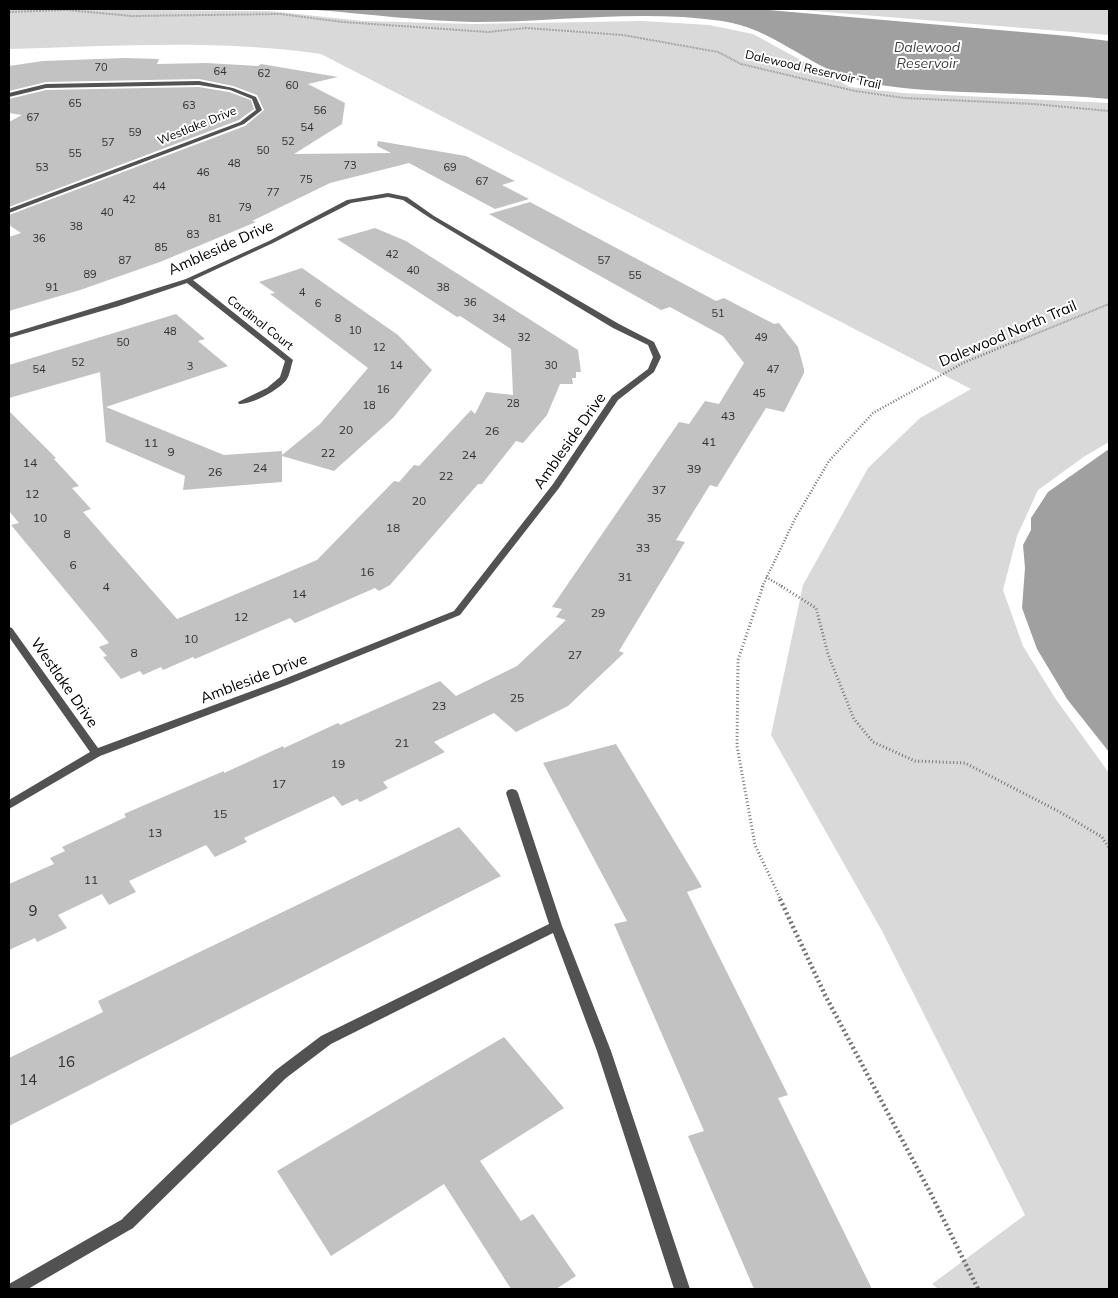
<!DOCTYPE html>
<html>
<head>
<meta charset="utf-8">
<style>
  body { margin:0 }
  #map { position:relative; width:1118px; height:1298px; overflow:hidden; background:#fff; font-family:Mulish,sans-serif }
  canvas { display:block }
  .frame { position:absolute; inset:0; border:10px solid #000; pointer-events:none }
</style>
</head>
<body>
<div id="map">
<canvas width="1118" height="1298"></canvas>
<div class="frame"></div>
</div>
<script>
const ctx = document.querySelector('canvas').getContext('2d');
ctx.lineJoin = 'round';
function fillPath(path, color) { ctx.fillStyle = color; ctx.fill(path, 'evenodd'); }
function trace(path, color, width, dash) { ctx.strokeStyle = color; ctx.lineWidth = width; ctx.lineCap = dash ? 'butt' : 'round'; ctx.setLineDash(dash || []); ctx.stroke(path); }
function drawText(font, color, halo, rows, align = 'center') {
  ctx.font = font + ' Mulish,sans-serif'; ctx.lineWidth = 4; ctx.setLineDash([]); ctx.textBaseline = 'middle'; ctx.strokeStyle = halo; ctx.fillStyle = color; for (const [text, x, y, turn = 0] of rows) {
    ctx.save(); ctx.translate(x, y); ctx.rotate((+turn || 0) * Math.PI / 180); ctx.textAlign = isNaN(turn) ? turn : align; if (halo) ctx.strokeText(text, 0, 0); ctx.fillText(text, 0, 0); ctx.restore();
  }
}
fillPath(new Path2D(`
  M 9,9 L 269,11 L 363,21 L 473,24 L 642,21 L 709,25 L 753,34 L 850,87 L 903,93 L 1109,103 L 1109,442 L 1085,456 L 1038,490 L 1017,536 L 1003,590 L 1023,646 L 1055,698 L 1109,773 L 1109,1289 L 938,1289 L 932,1284 L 1025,1215 L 882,931 L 771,735 L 803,585 L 868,468 L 920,418 L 971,389 L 321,54 C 218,39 113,46 9,49 Z
  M 790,9 L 1109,9 L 1109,35 Z`), '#d9d9d9');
fillPath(new Path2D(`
  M 226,9 L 757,9 L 1068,36 L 1109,41 L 1109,99 C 1054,94 998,94 942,91 C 913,89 881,87 853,79 C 806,65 772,28 722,21 C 640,9 556,22 474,22 C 421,21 369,14 316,10 C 286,8 256,9 226,9 Z
  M 1109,449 L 1109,752 L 1067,699 L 1037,649 L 1022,608 L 1025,568 L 1023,545 L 1031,530 L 1031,518 L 1048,492 Z`), '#a0a0a0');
fillPath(new Path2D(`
  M 125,58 L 159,59 L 157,64 L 206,63 L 258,66 L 261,64 L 338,77 L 308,84 L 345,103 L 342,124 L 294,154 L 391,153 L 377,146 L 378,141 L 466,156 L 515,181 L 502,185 L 529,199 L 495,209 L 409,163 L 330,183 L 252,221 L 256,222 L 160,262 L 80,290 L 9,311 L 9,237 L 21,233 L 9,225 L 9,215 L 245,126 L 264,110 L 257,95 L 233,86 L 199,79 L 46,82 L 9,91 L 9,66 L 43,61 Z
  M 199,87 L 229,92 L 251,100 L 254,109 L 239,120 L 9,207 L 9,122 L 22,115 L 9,113 L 9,99 L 46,90 Z
  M 530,202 L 716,301 L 724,298 L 774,324 L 779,323 L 798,347 L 804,369 L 804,373 L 784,412 L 766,408 L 717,487 L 710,485 L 676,540 L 685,542 L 619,651 L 624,653 L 568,706 L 516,732 L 494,713 L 434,742 L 445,752 L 383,782 L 388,788 L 360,802 L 357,799 L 342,806 L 334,796 L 244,838 L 247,842 L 215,857 L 206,845 L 129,881 L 136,892 L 109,905 L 102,894 L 58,915 L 67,928 L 37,942 L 35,938 L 9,950 L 9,884 L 54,864 L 50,858 L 65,851 L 62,847 L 126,817 L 124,814 L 163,797 L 224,771 L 224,773 L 283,746 L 284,748 L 338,723 L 340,725 L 440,681 L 456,696 L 517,666 L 566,620 L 556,617 L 562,609 L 552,607 L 679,422 L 689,424 L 705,401 L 719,404 L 744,363 L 723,336 L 670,307 L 661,310 L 489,214 Z
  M 375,228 L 406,241 L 578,350 L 581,372 L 576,372 L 576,378 L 572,378 L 573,384 L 560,384 L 547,415 L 523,443 L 516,441 L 482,484 L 478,484 L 390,585 L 379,591 L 375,588 L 295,623 L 290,618 L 195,659 L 193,657 L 163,670 L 161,667 L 143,675 L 140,671 L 121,679 L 103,657 L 107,656 L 99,647 L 109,643 L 11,525 L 19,523 L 9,511 L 9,411 L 56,458 L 54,459 L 79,486 L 72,488 L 91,509 L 83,512 L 177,619 L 317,560 L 394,481 L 399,482 L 414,465 L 419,466 L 471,410 L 475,414 L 486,392 L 513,395 L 511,349 L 460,316 L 457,317 L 337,239 Z
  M 302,268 L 398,335 L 432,370 L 393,418 L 334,471 L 282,456 L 282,482 L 183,490 L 185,476 L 106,442 L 100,372 L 9,398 L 9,365 L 176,314 L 205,339 L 198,341 L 228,366 L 106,407 L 224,455 L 282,451 L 282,455 L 320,424 L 368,368 L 270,294 L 275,293 L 259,282 Z
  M 616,744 L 702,887 L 687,892 L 788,1095 L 778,1098 L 872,1289 L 754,1289 L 688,1136 L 704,1131 L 614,924 L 627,921 L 543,763 Z
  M 459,827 L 501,876 L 9,1126 L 9,1058 L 103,1012 L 98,1001 Z
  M 504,1037 L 564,1108 L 480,1161 L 521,1221 L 533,1214 L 576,1276 L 556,1289 L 511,1289 L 444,1184 L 331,1256 L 277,1171 Z`), '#c2c2c2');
trace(new Path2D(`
  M 9,12 L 67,10 L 132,16 L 280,14 L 343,22 L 488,32 L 526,28 L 623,35 L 718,52 L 741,64 L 855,91 L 904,98 L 1034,104 L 1109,111
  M 1013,343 L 1109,304`), '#747474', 2, [0.5, 1]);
trace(new Path2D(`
  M 766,577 L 783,587
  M 762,587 L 796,517 L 829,461 L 873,413 L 963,363 L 1016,341`), '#747474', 2.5, [1, 2]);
trace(new Path2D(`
  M 763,586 L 738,660 L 737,746 L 755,845 L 781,900
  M 781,586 L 816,608 L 828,654 L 854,719 L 873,742 L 915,761 L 965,763 L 1060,812 L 1102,837 L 1109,848`), '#747474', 3, [1, 2.5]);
trace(new Path2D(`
  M 780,899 L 825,995 L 931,1194 L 978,1289`), '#747474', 4.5, [2, 3]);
fillPath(new Path2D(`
  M 512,789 L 516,790 L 518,793 L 562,926 L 611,1051 L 690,1289 L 674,1289 L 597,1051 L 553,933 L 331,1044 L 286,1078 L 133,1228 L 128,1230 L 123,1228 L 121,1223 L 123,1218 L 276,1070 L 321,1036 L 549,924 L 506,793 L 508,790 Z`), '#525252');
fillPath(new Path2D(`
  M 199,81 L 233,88 L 256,97 L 262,110 L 244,124 L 9,213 L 9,209 L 240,122 L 256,110 L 252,99 L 230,90 L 199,85 L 46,88 L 9,97 L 9,93 L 46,84 Z
  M 388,193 L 407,197 L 434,216 L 619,324 L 654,342 L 661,357 L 654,372 L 618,400 L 559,488 L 460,615 L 287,685 L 100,756 L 9,809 L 9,800 L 90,752 L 9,637 L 9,627 L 12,628 L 98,748 L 279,681 L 454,611 L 553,484 L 612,396 L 648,369 L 653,357 L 648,345 L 613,328 L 430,218 L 403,200 L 388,197 L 351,203 L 273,243 L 193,280 L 293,360 C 291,366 290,374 287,379 C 281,389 251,405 239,404 L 238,402 L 267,388 L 280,377 L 285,361 L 187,283 L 119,306 L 9,338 L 9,334 L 113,302 L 186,279 L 269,241 L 347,200 Z
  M 128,1216 L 133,1218 L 135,1223 L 133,1228 L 28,1289 L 9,1289 L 9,1284 Z`), '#525252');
drawText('11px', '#303030', null, [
  ["70",101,68],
  ["64",220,72],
  ["62",264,74],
  ["60",292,86],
  ["65",75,104],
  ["63",189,106],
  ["56",320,111],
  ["67",33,118],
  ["54",307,128],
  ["59",135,133],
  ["52",288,142],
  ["57",108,143],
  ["50",263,151],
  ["55",75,154],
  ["48",234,164],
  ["73",350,166],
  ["53",42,168],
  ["69",450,168],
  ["46",203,173],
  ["75",306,180],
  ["67",482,182],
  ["44",159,187],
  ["77",273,193],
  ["42",129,200],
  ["79",245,208],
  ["40",107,213],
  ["81",215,219],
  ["38",76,227],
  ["83",193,235],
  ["36",39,239],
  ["85",161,248],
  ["42",392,255],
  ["87",125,261],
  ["57",604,261],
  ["40",413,271],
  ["89",90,275],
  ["55",635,276],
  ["91",52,288],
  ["38",443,288],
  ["4",302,293],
  ["36",470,303],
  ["6",318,304],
  ["51",718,314],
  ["8",338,319],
  ["34",499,319],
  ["10",355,331],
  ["48",170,332],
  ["32",524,338],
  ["49",761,338],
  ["50",123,343],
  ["12",379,348],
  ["52",78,363],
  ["14",396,366],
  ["30",551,366],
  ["3",190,367],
  ["54",39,370],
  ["47",773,370],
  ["16",383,390],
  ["45",759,394],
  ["28",513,404],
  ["18",369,406]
]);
drawText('12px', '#000', '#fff', [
  ["Dalewood Reservoir Trail",813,70,13],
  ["Westlake Drive",197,126,-22],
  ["Cardinal Court",260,323,38]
]);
drawText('12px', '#303030', null, [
  ["43",728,416],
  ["20",346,430],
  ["26",492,431],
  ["41",709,442],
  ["11",151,443],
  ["9",171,452],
  ["22",328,453],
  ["24",469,455],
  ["14",30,463],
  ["24",260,468],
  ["39",694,469],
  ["26",215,472],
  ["22",446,476],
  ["37",659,490],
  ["12",32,494],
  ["20",419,501],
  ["10",40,518],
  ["35",654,518],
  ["18",393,528],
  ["8",67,534],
  ["33",643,548],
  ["6",73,565],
  ["16",367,572],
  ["31",625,577],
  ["4",106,587],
  ["14",299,594],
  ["29",598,613],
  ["12",241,617],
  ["10",191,639],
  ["8",134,653],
  ["27",575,655],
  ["25",517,698],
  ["23",439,706],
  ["21",402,743],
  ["19",338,764],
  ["17",279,784],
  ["15",220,814],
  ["13",155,833],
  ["11",91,880]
]);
drawText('italic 14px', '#414141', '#fff', [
  ["Dalewood",927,48],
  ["Reservoir",927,64]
]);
drawText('15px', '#000', '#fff', [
  ["Ambleside Drive",221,248,-24],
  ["Dalewood North Trail",1008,334,-23],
  ["Ambleside Drive",570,441,-55],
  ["Ambleside Drive",254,679,-21],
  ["Westlake Drive",64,683,55]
]);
drawText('15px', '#303030', null, [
  ["9",33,911],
  ["16",66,1062],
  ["14",28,1080]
]);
</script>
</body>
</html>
